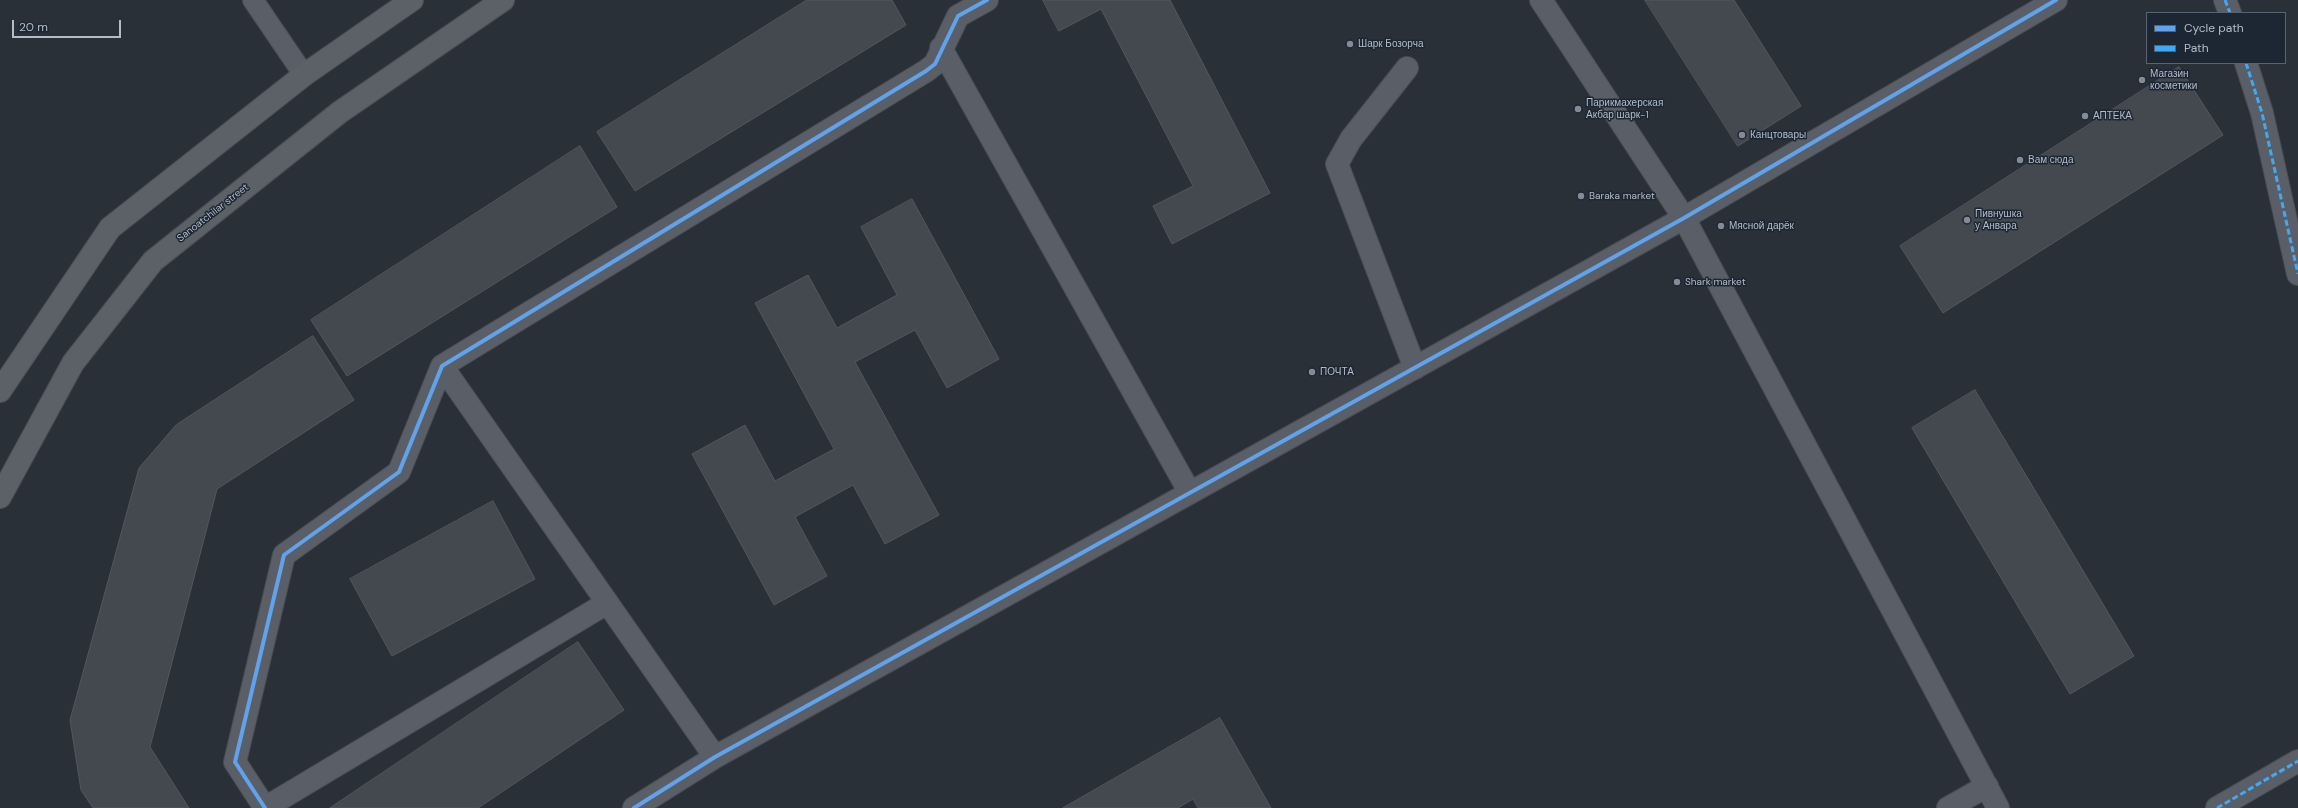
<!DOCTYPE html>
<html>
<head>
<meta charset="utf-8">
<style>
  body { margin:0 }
  #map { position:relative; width:2298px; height:808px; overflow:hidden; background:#2a3038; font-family:"DM Sans",sans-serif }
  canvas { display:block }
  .legend { position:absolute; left:2146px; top:12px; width:140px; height:52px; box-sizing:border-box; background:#1d2633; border:1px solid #59626f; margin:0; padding:5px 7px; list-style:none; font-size:12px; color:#b4bcc9 }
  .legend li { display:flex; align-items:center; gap:8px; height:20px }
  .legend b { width:20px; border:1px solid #59626f }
  .scale { position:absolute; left:12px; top:20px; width:109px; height:18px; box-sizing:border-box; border:2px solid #b4bcc9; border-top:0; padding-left:5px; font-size:12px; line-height:14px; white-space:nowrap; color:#b4bcc9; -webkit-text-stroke:3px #1d2633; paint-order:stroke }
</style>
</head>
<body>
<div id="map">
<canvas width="2298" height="808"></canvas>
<ul class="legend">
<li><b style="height:5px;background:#60a3ed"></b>Cycle path</li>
<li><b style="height:5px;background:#3fa9f5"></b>Path</li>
</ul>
<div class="scale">20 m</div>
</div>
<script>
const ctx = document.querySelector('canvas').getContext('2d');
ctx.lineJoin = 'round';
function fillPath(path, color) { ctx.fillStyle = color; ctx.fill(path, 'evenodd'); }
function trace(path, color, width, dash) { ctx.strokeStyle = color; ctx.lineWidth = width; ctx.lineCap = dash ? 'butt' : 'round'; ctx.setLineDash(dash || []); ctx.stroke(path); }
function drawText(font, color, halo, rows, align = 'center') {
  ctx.font = font + ' "DM Sans",sans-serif'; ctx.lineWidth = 3; ctx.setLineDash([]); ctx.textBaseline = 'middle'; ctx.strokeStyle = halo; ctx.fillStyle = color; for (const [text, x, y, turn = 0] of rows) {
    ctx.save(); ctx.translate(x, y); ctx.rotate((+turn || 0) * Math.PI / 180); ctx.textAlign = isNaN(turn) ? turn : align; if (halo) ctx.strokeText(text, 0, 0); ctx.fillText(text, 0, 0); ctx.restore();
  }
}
const building = new Path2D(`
  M 807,0 L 892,0 L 906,25 L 635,191 L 597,132 Z
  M 1043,0 L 1170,0 L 1270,193 L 1172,244 L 1153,206 L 1193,186 L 1101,9 L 1059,31 Z
  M 1645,0 L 1734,0 L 1801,106 L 1738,146 Z
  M 2179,67 L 2223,135 L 1943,313 L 1900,246 Z
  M 580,146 L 617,207 L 347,376 L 311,320 Z
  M 912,199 L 999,359 L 947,388 L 915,330 L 855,362 L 939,515 L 885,544 L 853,485 L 795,517 L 827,576 L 774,605 L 692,454 L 745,425 L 775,481 L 834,449 L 755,303 L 808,275 L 837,328 L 897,295 L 861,227 Z
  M 313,336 L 354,400 L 217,489 L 150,747 L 189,808 L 93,808 L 81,790 L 70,720 L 139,468 L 176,425 Z
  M 1975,390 L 2134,656 L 2070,694 L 1912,428 Z
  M 493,501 L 535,579 L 392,656 L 350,579 Z
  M 578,642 L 624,710 L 478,808 L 330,808 Z
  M 1220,718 L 1271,808 L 1198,808 L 1193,799 L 1178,808 L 1063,808 Z`);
fillPath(building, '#444950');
trace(building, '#52575f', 1);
const service = new Path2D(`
  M 253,0 L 304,75`);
const minor = new Path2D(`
  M 2225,0 L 2230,13
  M 941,48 L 1190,493
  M 2246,63 L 2262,113 L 2298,274
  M 1407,68 L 1351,139 L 1337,164 L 1415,368
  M 442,366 L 715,757
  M 265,808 L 235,762 L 284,555 L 399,472 L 442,366 L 926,71 L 935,64 L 958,16 L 987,0
  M 265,808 L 607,603
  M 634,808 L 715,757 L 1684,218 L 2056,0
  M 1948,808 L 1987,786
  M 2217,808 L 2298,761`);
const tertiary = new Path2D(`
  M 1541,0 L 1684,218 L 1998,808`);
const primary = new Path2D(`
  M 0,391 L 110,228 L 304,75 L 412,0
  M 0,497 L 73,363 L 153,261 L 340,112 L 503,0`);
trace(service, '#484c53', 22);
trace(minor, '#484c53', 24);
trace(tertiary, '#484c53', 24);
trace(primary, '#484c55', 24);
trace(service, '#5a5e66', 20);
trace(minor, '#5a5e66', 22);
trace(tertiary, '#5a5e66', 22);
trace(primary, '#5c6168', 22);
trace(new Path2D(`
  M 2225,0 L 2230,13
  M 2246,63 L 2262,113 L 2298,274
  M 2217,808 L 2298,761`), '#3fa9f5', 3, [6, 3]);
trace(new Path2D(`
  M 265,808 L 235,762 L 284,555 L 399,472 L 442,366 L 926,71 L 935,64 L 958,16 L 987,0
  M 634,808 L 715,757 L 1684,218 L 2056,0`), '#60a3ed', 4);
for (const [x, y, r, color] of [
  [1350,44,4,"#848b96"],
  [2142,80,4,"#848b96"],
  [1578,109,4,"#848b96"],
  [2085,116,4,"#848b96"],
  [1742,135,4,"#848b96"],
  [2020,160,4,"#848b96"],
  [1581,196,4,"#848b96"],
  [1967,220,4,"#848b96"],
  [1721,226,4,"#848b96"],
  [1677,282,4,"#848b96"],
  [1312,372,4,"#848b96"]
]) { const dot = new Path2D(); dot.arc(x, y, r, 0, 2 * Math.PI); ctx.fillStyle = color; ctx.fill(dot); trace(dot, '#1d2633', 1.5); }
drawText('10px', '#b4bcc9', '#1d2633', [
  ["Шарк Бозорча",1358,44],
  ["Магазин",2150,74],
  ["косметики",2150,86],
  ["Парикмахерская",1586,103],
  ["Акбар шарк-1",1586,115],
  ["АПТЕКА",2093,116],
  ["Канцтовары",1750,135],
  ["Вам сюда",2028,160],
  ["Baraka market",1589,196],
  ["Пивнушка",1975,214],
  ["у Анвара",1975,226],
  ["Мясной дарёк",1729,226],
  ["Shark market",1685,282],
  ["ПОЧТА",1320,372]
], 'left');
drawText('10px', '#b4bcc9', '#1d2633', [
  ["Sanoatchilar street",213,213,-38]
]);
</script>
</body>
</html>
